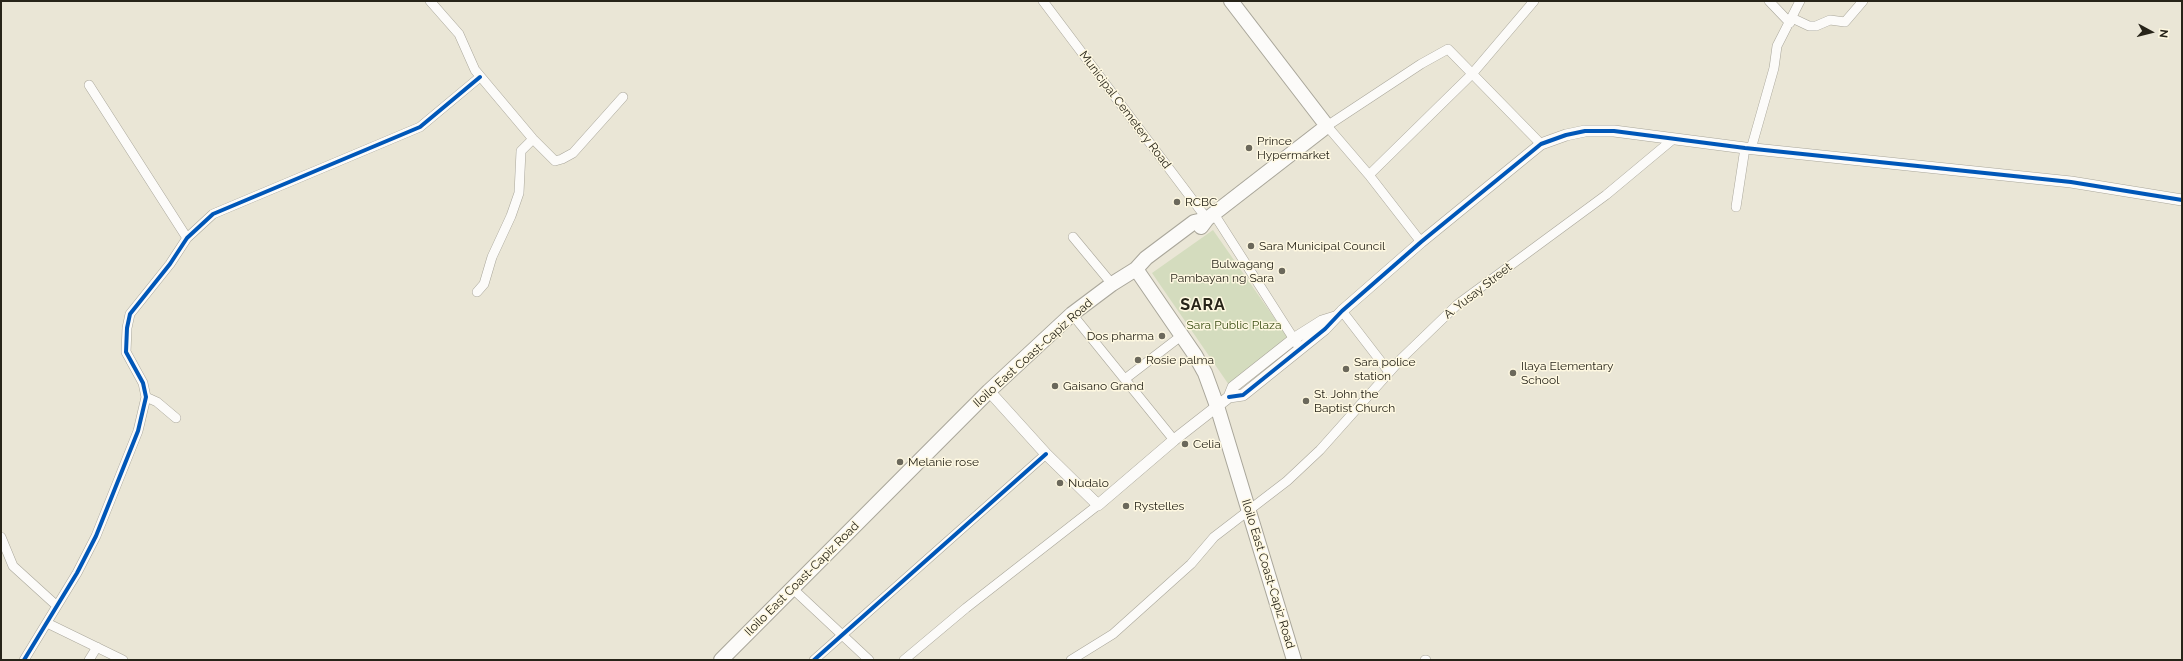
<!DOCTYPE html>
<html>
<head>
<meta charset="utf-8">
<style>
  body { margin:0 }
  #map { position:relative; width:2183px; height:661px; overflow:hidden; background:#eae6d6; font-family:Raleway,sans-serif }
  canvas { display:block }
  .frame { position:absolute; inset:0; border:2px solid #272419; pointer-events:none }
  .north { position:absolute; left:2131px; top:12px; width:40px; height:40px; -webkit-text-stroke:3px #fef8e1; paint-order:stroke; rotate:97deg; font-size:11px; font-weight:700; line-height:16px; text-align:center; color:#272419 }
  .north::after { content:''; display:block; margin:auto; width:14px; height:18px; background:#272419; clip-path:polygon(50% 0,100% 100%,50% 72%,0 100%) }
</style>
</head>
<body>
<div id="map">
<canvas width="2183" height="661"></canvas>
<div class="frame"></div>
<div class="north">N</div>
</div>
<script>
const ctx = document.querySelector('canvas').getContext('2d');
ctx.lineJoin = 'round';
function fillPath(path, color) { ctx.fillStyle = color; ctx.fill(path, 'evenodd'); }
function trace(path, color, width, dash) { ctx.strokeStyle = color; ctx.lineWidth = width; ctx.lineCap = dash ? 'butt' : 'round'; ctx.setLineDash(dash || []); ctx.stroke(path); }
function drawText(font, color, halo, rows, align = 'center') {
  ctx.font = font + ' Raleway,sans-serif'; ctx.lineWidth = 3; ctx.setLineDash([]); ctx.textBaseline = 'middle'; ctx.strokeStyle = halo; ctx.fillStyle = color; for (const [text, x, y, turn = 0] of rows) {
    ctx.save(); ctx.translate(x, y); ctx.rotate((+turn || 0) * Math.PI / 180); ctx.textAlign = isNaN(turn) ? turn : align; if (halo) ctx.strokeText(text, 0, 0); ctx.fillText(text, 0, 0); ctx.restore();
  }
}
fillPath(new Path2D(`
  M 1213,230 L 1289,339 L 1229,385 L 1152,273 Z`), '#d4dcbe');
const minor = new Path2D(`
  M 430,1 L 459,34 L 475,70 L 533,139 L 555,161 L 562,159 L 573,153 L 623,97
  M 1043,1 L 1207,219
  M 1769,1 L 1790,23
  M 1792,18 L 1809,26 L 1816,26 L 1830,20 L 1845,22 L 1863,1
  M 89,85 L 187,238
  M 1751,149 L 1774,68 L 1777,46 L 1800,1
  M 1369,175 L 1472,74 L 1534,1
  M 1736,207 L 1745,148
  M 1214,214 L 1297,344
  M 1073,237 L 1112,284
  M 1421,242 L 1369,175 L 1327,126 L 1421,64 L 1448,49 L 1541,144
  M 477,292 L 484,284 L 492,257 L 511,216 L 519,193 L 521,151 L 533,139
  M 1342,311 L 1389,372
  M 1072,314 L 1174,440
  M 1125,379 L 1181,336
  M 146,397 L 157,402 L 176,418
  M 1,537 L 13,566 L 57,606
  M 793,589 L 869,660
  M 47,623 L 123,660
  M 24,660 L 77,573 L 96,536 L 138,431 L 146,397 L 143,383 L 126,352 L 127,328 L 130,314 L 170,264 L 187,238 L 213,214 L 420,127 L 480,77
  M 89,660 L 97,647
  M 814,660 L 1046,454
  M 904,660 L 966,608 L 1098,505
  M 1071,660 L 1113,634 L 1191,564 L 1214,537 L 1287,481 L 1320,450 L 1402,358 L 1458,304 L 1606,195 L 1672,140
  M 1425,660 L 1426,660`);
const tertiary = new Path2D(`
  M 989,391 L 1046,454 L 1098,505 L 1174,440 L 1229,397 L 1233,387 L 1295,338 L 1322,321 L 1335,317
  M 1229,397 L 1243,395 L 1325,329 L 1342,311 L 1421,242 L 1541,144 L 1566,135 L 1585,131 L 1614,131 L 1745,148 L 2071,182 L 2182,200`);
const primary = new Path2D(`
  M 1201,227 L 1207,219 L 1327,126 L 1231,1
  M 1136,269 L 1195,355 L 1205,373 L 1217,406 L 1294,660
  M 721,660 L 989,391 L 1072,314 L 1112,284 L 1136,269 L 1146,258 L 1194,222 L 1207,219`);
trace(minor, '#a9a69a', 10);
trace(tertiary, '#a9a69a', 12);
trace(primary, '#a9a69a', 16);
trace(minor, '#fcfbf9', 9);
trace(tertiary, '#fcfbf9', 11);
trace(primary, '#fcfbf9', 14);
trace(new Path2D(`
  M 1229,397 L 1243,395 L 1325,329 L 1342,311 L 1421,242 L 1541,144 L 1566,135 L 1585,131 L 1614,131 L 1745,148 L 2071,182 L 2182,200
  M 24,660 L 77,573 L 96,536 L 138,431 L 146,397 L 143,383 L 126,352 L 127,328 L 130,314 L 170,264 L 187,238 L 213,214 L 420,127 L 480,77
  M 814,660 L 1046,454`), '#0057b8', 4);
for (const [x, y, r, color] of [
  [1249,148,4,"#6b685b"],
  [1177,202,4,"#6b685b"],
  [1251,246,4,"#6b685b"],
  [1282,271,4,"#6b685b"],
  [1162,336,4,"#6b685b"],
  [1138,360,4,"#6b685b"],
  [1346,369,4,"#6b685b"],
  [1513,373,4,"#6b685b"],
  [1055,386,4,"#6b685b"],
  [1306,401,4,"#6b685b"],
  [1185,444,4,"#6b685b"],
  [900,462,4,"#6b685b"],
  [1060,483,4,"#6b685b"],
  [1126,506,4,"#6b685b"]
]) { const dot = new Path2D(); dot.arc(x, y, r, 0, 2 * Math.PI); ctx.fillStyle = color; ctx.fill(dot); trace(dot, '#fef8e1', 1.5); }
drawText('12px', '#272419', '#fef8e1', [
  ["Municipal Cemetery Road",1125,110,53],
  ["A. Yusay Street",1478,291,-38],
  ["Iloilo East Coast-Capiz Road",1033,353,-42],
  ["Iloilo East Coast-Capiz Road",1268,574,73],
  ["Iloilo East Coast-Capiz Road",802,579,-45]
]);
drawText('12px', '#272419', '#fef8e1', [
  ["Prince",1257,141],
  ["Hypermarket",1257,155],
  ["RCBC",1185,202],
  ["Sara Municipal Council",1259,246],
  ["Bulwagang",1274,264,"right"],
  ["Pambayan ng Sara",1274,278,"right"],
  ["Dos pharma",1154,336,"right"],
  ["Rosie palma",1146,360],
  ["Sara police",1354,362],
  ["station",1354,376],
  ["Ilaya Elementary",1521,366],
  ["School",1521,380],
  ["Gaisano Grand",1063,386],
  ["St. John the",1314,394],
  ["Baptist Church",1314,408],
  ["Celia",1193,444],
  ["Melanie rose",908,462],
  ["Nudalo",1068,483],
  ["Rystelles",1134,506]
], 'left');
drawText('12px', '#394c12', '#fef8e1', [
  ["Sara Public Plaza",1234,325]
]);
ctx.letterSpacing = '1px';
drawText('bold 16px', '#272419', '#fef8e1', [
  ["SARA",1203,305]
]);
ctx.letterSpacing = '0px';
</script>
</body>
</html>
